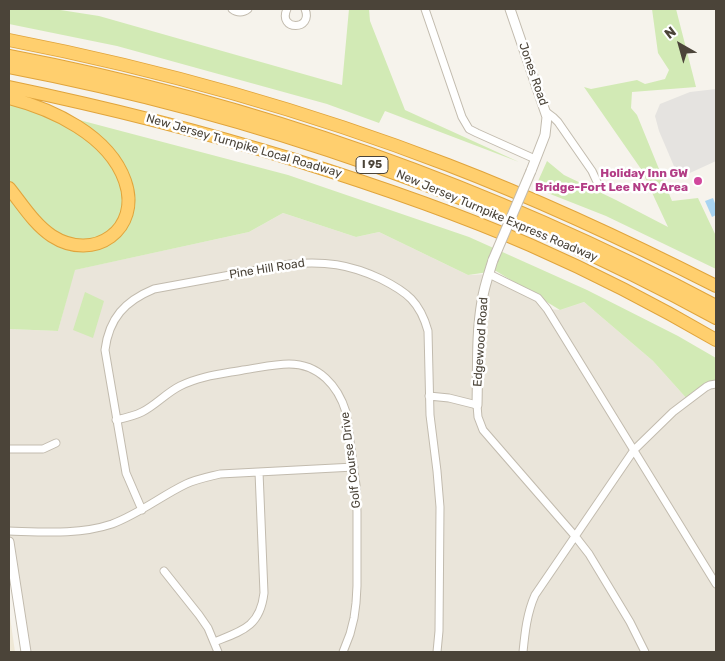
<!DOCTYPE html>
<html>
<head>
<meta charset="utf-8">
<style>
  body { margin:0 }
  #map { position:relative; width:725px; height:661px; overflow:hidden; background:#f6f3ec; font-family:Rubik,sans-serif }
  canvas { display:block }
  .frame { position:absolute; inset:0; border:10px solid #4b4439; pointer-events:none }
  .north { position:absolute; left:655px; top:20px; width:50px; height:50px; -webkit-text-stroke:4px #fff; paint-order:stroke; rotate:322deg; font-size:14px; font-weight:700; line-height:20px; text-align:center; color:#4b4439 }
  .north::after { content:''; display:block; margin:auto; width:18px; height:22px; background:#4b4439; clip-path:polygon(50% 0,100% 100%,50% 72%,0 100%) }
</style>
</head>
<body>
<div id="map">
<canvas width="725" height="661"></canvas>
<div class="frame"></div>
<div class="north">N</div>
</div>
<script>
const ctx = document.querySelector('canvas').getContext('2d');
ctx.lineJoin = 'round';
function fillPath(path, color) { ctx.fillStyle = color; ctx.fill(path, 'evenodd'); }
function trace(path, color, width, dash) { ctx.strokeStyle = color; ctx.lineWidth = width; ctx.lineCap = dash ? 'butt' : 'round'; ctx.setLineDash(dash || []); ctx.stroke(path); }
function drawText(font, color, halo, rows, align = 'center') {
  ctx.font = font + ' Rubik,sans-serif'; ctx.lineWidth = 5; ctx.setLineDash([]); ctx.textBaseline = 'middle'; ctx.strokeStyle = halo; ctx.fillStyle = color; for (const [text, x, y, turn = 0] of rows) {
    ctx.save(); ctx.translate(x, y); ctx.rotate((+turn || 0) * Math.PI / 180); ctx.textAlign = isNaN(turn) ? turn : align; if (halo) ctx.strokeText(text, 0, 0); ctx.fillText(text, 0, 0); ctx.restore();
  }
}
fillPath(new Path2D(`
  M 283,213 L 356,237 L 379,232 L 468,275 L 489,274 L 538,298 L 547,309 L 560,310 L 584,302 L 653,361 L 688,400 L 716,384 L 716,652 L 26,652 L 9,542 L 9,329 L 58,331 L 74,270 L 249,232 Z`), '#eae5da');
fillPath(new Path2D(`
  M 9,610 L 15,652 L 9,652 Z`), '#efe8d6');
fillPath(new Path2D(`
  M 9,9 L 54,9 L 99,16 L 342,85 L 349,9 L 369,9 L 370,21 L 405,110 L 519,162 L 385,111 L 379,123 L 327,104 L 117,46 L 9,24 Z
  M 652,9 L 676,9 L 696,87 L 632,92 L 631,108 L 637,115 L 672,201 L 698,198 L 716,236 L 716,269 L 606,216 L 535,188 L 547,161 L 564,175 L 616,200 L 668,227 L 641,169 L 584,87 L 591,89 L 637,80 L 645,84 L 665,79 L 669,70 L 658,53 Z
  M 9,105 L 49,112 L 288,175 L 469,237 L 587,290 L 678,336 L 716,358 L 716,384 L 688,400 L 653,361 L 584,302 L 560,310 L 496,271 L 468,275 L 379,232 L 356,237 L 283,213 L 249,232 L 75,270 L 58,331 L 9,329 Z
  M 85,292 L 104,301 L 93,338 L 73,330 Z`), '#d2eab5');
fillPath(new Path2D(`
  M 716,89 L 716,161 L 679,178 L 659,131 L 655,116 L 660,104 L 690,92 Z`), '#e5e3e0');
fillPath(new Path2D(`
  M 713,198 L 716,206 L 716,215 L 712,217 L 705,201 Z`), '#a9d4f2');
const minor = new Path2D(`
  M 232,9 C 237,13 243,13 248,9
  M 287,9 C 277,31 314,31 305,9
  M 425,9 L 462,117 L 469,129 L 477,133 L 535,159
  M 545,111 L 553,117 L 558,122 L 592,171 L 598,184
  M 489,274 L 538,298 L 547,309 L 716,584
  M 429,396 L 449,398 L 477,405 L 478,417 L 483,430 L 575,536 L 589,554 L 630,622 L 645,652
  M 116,420 C 125,418 134,416 142,412 C 156,405 166,393 180,386 C 200,376 221,374 243,370 C 258,368 274,364 289,364 C 319,364 338,386 346,412 L 356,485 L 357,512 L 357,586 L 356,603 L 354,618 L 350,634 L 343,652
  M 9,449 L 43,449 L 56,443
  M 142,510 L 126,473 L 105,350 C 109,318 125,301 154,289 L 290,264 C 325,261 349,264 381,279 C 407,292 420,302 428,331 L 430,415 L 437,471 L 440,507 L 439,631 L 437,652
  M 9,531 C 43,532 79,535 112,524 C 139,514 161,496 186,484 C 197,479 208,477 220,474 L 354,467
  M 164,571 L 199,615 L 208,628 L 218,652
  M 214,642 C 242,631 260,627 264,593 L 259,472
  M 523,652 C 525,632 527,613 535,595 L 634,450 L 673,412 L 706,387 L 710,385 L 716,384`);
const tertiary = new Path2D(`
  M 510,9 L 547,117 L 545,135 L 531,171
  M 477,405 C 478,370 476,335 482,301 C 484,287 489,273 493,260
  M 9,542 L 26,652`);
const motorway = new Path2D(`
  M 9,40 C 158,69 305,110 448,165 C 539,200 629,242 716,286
  M 9,56 C 256,103 493,188 716,306
  M 9,67 C 255,114 496,198 716,318
  M 9,87 C 105,107 201,131 295,160 C 375,185 454,212 530,245 C 594,273 656,305 716,340
  M 9,98 C 52,109 109,135 125,181 C 142,229 94,263 52,236 C 34,224 22,204 9,188`);
trace(minor, '#c2bbae', 9);
trace(tertiary, '#c2bbae', 11);
trace(motorway, '#e0a43c', 14);
trace(minor, '#fff', 7);
trace(tertiary, '#fff', 9);
trace(motorway, '#ffcf6e', 12);
const tertiaryBridge = new Path2D(`
  M 493,260 L 531,171`);
trace(tertiaryBridge, '#c2bbae', 11, []);
trace(tertiaryBridge, '#fff', 9);
for (const [x, y, r, color] of [
  [698,181,5,"#d1479c"]
]) { const dot = new Path2D(); dot.arc(x, y, r, 0, 2 * Math.PI); ctx.fillStyle = color; ctx.fill(dot); trace(dot, '#fff', 2); }
for (const [x, y, w] of [
  [372,165,32]
]) { const box = new Path2D(); box.roundRect(x - w / 2, y - 8.5, w, 17, 4); ctx.fillStyle = '#fff'; ctx.fill(box); trace(box, '#4b4439', 1); }
drawText('bold 11px', '#4b4439', null, [
  ["I 95",372,165]
]);
drawText('12px', '#4b4439', '#fff', [
  ["Jones Road",533,74,71],
  ["New Jersey Turnpike Local Roadway",244,146,16],
  ["New Jersey Turnpike Express Roadway",497,216,23],
  ["Pine Hill Road",267,269,-9],
  ["Edgewood Road",481,342,-86],
  ["Golf Course Drive",351,460,-97]
]);
drawText('bold 12px', '#b23c85', '#fff', [
  ["Holiday Inn GW",688,174],
  ["Bridge-Fort Lee NYC Area",688,188]
], 'right');
</script>
</body>
</html>
